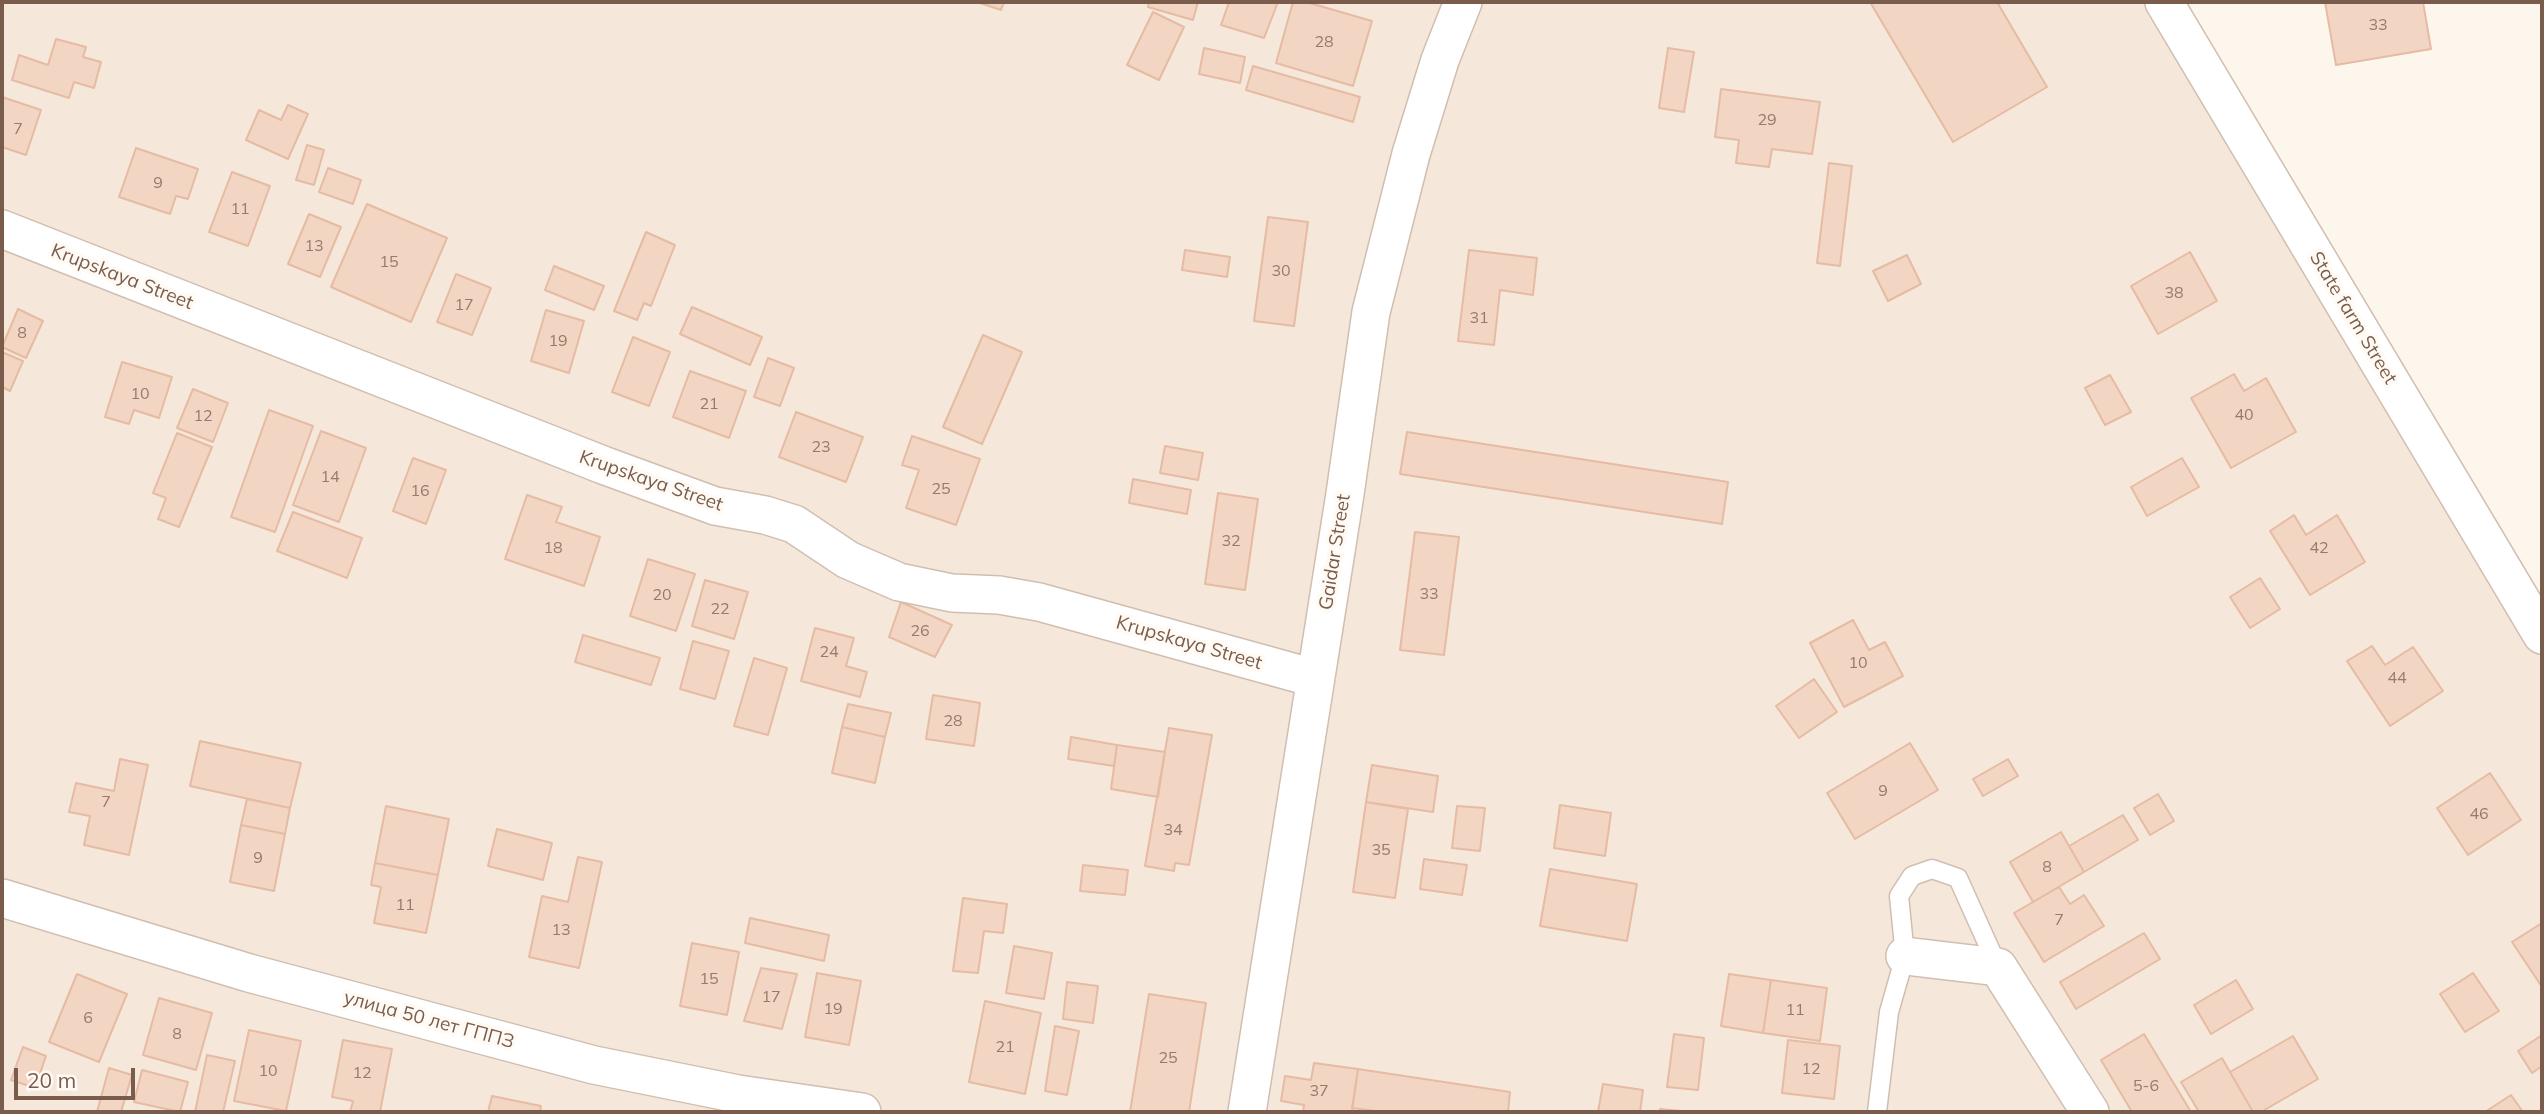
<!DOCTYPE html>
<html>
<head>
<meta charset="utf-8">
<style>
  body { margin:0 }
  #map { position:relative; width:2544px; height:1114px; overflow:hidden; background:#fdf6ec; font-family:Mulish,sans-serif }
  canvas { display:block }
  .frame { position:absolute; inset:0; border:4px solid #7a5c4d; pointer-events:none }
  .scale { position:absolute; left:14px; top:1068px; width:121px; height:32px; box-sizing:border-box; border:4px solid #7a5c4d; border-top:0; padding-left:9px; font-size:21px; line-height:24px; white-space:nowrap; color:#7a5c4d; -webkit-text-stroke:5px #fffaf3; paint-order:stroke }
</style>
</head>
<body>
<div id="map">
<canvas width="2544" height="1114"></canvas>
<div class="frame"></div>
<div class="scale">20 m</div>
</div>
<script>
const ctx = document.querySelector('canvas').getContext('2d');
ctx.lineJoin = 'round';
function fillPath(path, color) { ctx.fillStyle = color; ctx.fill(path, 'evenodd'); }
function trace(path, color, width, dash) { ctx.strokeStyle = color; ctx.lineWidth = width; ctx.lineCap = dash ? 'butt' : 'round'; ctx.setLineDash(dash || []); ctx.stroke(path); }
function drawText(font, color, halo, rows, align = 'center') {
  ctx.font = font + ' Mulish,sans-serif'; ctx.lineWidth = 7; ctx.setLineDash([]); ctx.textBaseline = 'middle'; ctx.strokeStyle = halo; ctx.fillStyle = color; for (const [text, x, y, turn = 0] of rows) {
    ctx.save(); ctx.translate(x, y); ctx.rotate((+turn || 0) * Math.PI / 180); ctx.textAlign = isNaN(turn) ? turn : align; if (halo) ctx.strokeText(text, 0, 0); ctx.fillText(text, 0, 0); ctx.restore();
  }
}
fillPath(new Path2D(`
  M 2,2 L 2164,2 L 2542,635 L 2542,1112 L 2,1112 Z`), '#f5e8da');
const building = new Path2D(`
  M 977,2 L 1004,2 L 1001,10 Z
  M 1149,2 L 1198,2 L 1193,20 L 1148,7 Z
  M 1229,2 L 1278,2 L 1264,38 L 1221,25 Z
  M 1293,2 L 1306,2 L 1372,21 L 1353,86 L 1276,63 Z
  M 1870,2 L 1997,2 L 2047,87 L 1953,142 Z
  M 2325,2 L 2423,2 L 2431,49 L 2336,65 Z
  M 1153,12 L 1184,27 L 1159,80 L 1127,65 Z
  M 56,39 L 86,47 L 83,57 L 101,62 L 94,88 L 74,82 L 69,98 L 12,80 L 19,55 L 48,65 Z
  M 1204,48 L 1245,57 L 1240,83 L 1199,74 Z
  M 1668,48 L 1694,52 L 1684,112 L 1659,108 Z
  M 1253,66 L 1360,97 L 1353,122 L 1246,90 Z
  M 1721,89 L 1820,102 L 1812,154 L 1772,149 L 1769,167 L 1736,163 L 1739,140 L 1715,137 Z
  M 2,97 L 41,110 L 26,155 L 2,147 Z
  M 288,105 L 308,114 L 288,159 L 246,140 L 259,110 L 281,120 Z
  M 307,145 L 324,150 L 314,185 L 296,180 Z
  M 136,148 L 198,169 L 188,199 L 176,196 L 170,214 L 119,197 Z
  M 1829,163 L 1852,166 L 1840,266 L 1817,263 Z
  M 328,168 L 361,180 L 353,204 L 319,192 Z
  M 232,172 L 270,186 L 248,246 L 209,232 Z
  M 367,204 L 447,238 L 411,322 L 331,287 Z
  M 309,214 L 341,227 L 320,277 L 288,264 Z
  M 1268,217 L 1308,222 L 1294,326 L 1254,321 Z
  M 646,232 L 675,245 L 651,306 L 644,303 L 637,320 L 614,311 Z
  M 1185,250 L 1230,257 L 1227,277 L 1182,270 Z
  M 1469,250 L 1537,258 L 1533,295 L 1500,290 L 1494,345 L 1458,341 Z
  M 2190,252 L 2217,301 L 2158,334 L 2131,286 Z
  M 1907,255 L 1921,284 L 1888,301 L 1873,271 Z
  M 554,266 L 604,286 L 594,310 L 545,290 Z
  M 456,274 L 491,288 L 472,335 L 437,322 Z
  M 692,307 L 762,337 L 750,365 L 680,334 Z
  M 18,309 L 43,321 L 26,358 L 2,347 Z
  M 546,310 L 584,321 L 569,373 L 531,361 Z
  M 983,335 L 1022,352 L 982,444 L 943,427 Z
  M 633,337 L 670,352 L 649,406 L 612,392 Z
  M 2,352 L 23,361 L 10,391 L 2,387 Z
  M 768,358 L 794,368 L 780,406 L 754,397 Z
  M 122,362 L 172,377 L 159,418 L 134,410 L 129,424 L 105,417 Z
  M 690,371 L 746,391 L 729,438 L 673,417 Z
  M 2234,374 L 2244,391 L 2266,378 L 2296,432 L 2231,468 L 2191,398 Z
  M 2110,375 L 2131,412 L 2105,425 L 2085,388 Z
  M 193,389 L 228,403 L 213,442 L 177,428 Z
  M 269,410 L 313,426 L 275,532 L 231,517 Z
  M 796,412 L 863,437 L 846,482 L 779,457 Z
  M 321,431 L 366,448 L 339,522 L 293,505 Z
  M 1407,432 L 1728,482 L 1722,524 L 1400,474 Z
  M 177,433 L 212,447 L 179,527 L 158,519 L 166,498 L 153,493 Z
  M 912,436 L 980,459 L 956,525 L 906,508 L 919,470 L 902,465 Z
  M 1165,446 L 1203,453 L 1198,480 L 1160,473 Z
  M 413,458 L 446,470 L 426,524 L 393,511 Z
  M 2182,458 L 2199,487 L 2147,516 L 2131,487 Z
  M 1133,479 L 1191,490 L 1187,514 L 1129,503 Z
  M 1218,493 L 1258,499 L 1245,590 L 1205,584 Z
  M 527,495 L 562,507 L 556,522 L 600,537 L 584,586 L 505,559 Z
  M 293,512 L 362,538 L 347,578 L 277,551 Z
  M 2294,515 L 2306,535 L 2337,515 L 2365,562 L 2310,595 L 2270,531 Z
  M 1415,532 L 1459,537 L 1444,655 L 1400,650 Z
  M 648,559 L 695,574 L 676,631 L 630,616 Z
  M 2260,578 L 2280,609 L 2250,628 L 2230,597 Z
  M 705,580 L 748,592 L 734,639 L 692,626 Z
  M 901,602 L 952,625 L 935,657 L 889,637 Z
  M 1853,620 L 1869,650 L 1885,642 L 1903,676 L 1844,707 L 1810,643 Z
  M 815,628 L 854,638 L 846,666 L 867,672 L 860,697 L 801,681 Z
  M 583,635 L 660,658 L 651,685 L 575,662 Z
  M 693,641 L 729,651 L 715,699 L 680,689 Z
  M 2372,646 L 2385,665 L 2413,647 L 2443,691 L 2390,726 L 2347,661 Z
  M 754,658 L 787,668 L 768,735 L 734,726 Z
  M 1814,679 L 1837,712 L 1799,738 L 1776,706 Z
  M 933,695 L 980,703 L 974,746 L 926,739 Z
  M 848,704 L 891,713 L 885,737 L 842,727 Z
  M 842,727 L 885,737 L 875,783 L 832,773 Z
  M 1169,728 L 1212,735 L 1189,865 L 1175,863 L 1174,871 L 1145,866 Z
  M 1071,737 L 1117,745 L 1114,766 L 1068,759 Z
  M 200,741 L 301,763 L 290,808 L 190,786 Z
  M 1910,743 L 1938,790 L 1855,839 L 1827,793 Z
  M 1117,745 L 1165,752 L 1158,797 L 1111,789 Z
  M 120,759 L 148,765 L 129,855 L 84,845 L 90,816 L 69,812 L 76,783 L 114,791 Z
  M 2008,759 L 2018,776 L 1983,796 L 1973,779 Z
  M 1372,765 L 1438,776 L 1433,812 L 1366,802 Z
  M 2490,773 L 2521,820 L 2468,855 L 2437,808 Z
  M 2158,794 L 2174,821 L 2150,835 L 2134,808 Z
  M 247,799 L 290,808 L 285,834 L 241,825 Z
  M 1366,802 L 1408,809 L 1395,898 L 1353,892 Z
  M 1560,805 L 1611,813 L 1605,856 L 1554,848 Z
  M 386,806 L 449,819 L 438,875 L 375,863 Z
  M 1457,806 L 1485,808 L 1480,851 L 1452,848 Z
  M 2123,815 L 2138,840 L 2084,872 L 2069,846 Z
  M 241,825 L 285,834 L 274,891 L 230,882 Z
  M 497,829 L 552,843 L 543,880 L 488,866 Z
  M 2061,832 L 2084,872 L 2033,902 L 2010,862 Z
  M 578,857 L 602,862 L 579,968 L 529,957 L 542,896 L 568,902 Z
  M 1424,859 L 1467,865 L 1462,895 L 1420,889 Z
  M 375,863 L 438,875 L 426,933 L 374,923 L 381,887 L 371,885 Z
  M 1083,865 L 1128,870 L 1125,895 L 1080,891 Z
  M 1550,869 L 1637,884 L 1627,941 L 1540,926 Z
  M 2059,887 L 2070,904 L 2084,895 L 2104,926 L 2044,962 L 2014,913 Z
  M 963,898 L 1007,904 L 1003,933 L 984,931 L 978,973 L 953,971 Z
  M 750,918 L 829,935 L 824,961 L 745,943 Z
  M 2542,923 L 2542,987 L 2512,942 Z
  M 2144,933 L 2160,959 L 2076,1009 L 2060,982 Z
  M 692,943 L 739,952 L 727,1015 L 680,1006 Z
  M 1014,946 L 1052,953 L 1044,999 L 1006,993 Z
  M 761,968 L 797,974 L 782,1029 L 744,1021 Z
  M 817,973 L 861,981 L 849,1045 L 805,1037 Z
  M 2473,973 L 2499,1011 L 2465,1032 L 2440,994 Z
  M 77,974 L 127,994 L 99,1062 L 49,1042 Z
  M 1729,974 L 1771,980 L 1763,1033 L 1721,1026 Z
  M 1771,980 L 1827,988 L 1820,1041 L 1763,1033 Z
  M 2236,980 L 2253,1009 L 2211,1034 L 2194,1005 Z
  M 1067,982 L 1098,986 L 1093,1023 L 1063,1019 Z
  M 1149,994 L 1206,1003 L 1189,1112 L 1130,1112 Z
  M 159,998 L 212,1013 L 196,1070 L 143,1055 Z
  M 985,1001 L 1041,1013 L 1025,1094 L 969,1082 Z
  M 1055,1026 L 1079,1031 L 1067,1095 L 1045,1091 Z
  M 249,1030 L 301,1041 L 286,1111 L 234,1101 Z
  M 1674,1034 L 1704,1038 L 1698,1090 L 1667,1087 Z
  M 2144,1034 L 2191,1112 L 2132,1112 L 2101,1060 Z
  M 2542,1035 L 2542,1066 L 2532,1073 L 2518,1051 Z
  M 2293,1036 L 2318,1079 L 2261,1112 L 2253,1112 L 2230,1072 Z
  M 343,1040 L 392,1049 L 380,1112 L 350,1112 L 353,1101 L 332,1097 Z
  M 1788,1040 L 1840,1046 L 1834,1099 L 1782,1093 Z
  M 23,1047 L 46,1056 L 35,1088 L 11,1080 Z
  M 207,1055 L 235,1061 L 223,1112 L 195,1112 Z
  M 2222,1058 L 2230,1072 L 2253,1112 L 2199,1112 L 2181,1082 Z
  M 1314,1063 L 1358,1069 L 1352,1112 L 1303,1112 L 1304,1105 L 1281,1101 L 1285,1076 L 1311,1080 Z
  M 109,1068 L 132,1075 L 121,1112 L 97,1112 Z
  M 1358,1069 L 1510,1092 L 1508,1112 L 1383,1112 L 1352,1108 Z
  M 142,1070 L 188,1082 L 180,1112 L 134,1102 Z
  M 1603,1084 L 1643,1090 L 1640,1112 L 1598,1112 Z
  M 2511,1095 L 2523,1112 L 2485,1112 Z
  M 492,1096 L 541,1106 L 540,1112 L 488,1112 Z
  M 1660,1109 L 1691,1112 L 1660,1112 Z`);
fillPath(building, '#f3d5c3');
trace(building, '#e6bba3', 2);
const lane = new Path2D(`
  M 1877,1112 L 1889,1012 L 1905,956 L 1899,896 L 1912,876 L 1932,869 L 1958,878 L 1998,967`);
const street = new Path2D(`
  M 2164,2 L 2542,635
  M 2,229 L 603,465 L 715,506 L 765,515 L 794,524 L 848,560 L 899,582 L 952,593 L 999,595 L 1039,602 L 1314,678
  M 2,898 L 249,973 L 594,1065 L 738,1094 L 862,1112
  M 1905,956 L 1998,967 L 2090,1112
  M 1247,1112 L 1345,494 L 1371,312 L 1411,154 L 1440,60 L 1463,2`);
trace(lane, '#d1beb0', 21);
trace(street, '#d1beb0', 40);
trace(lane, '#fff', 18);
trace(street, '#fff', 37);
drawText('16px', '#987a6a', null, [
  ["33",2378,25],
  ["28",1324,42],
  ["29",1767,120],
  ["7",18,129],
  ["9",158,183],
  ["11",240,209],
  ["13",314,246],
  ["15",389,262],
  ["30",1281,271],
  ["38",2174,293],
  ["17",464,305],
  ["31",1479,318],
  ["8",22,333],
  ["19",558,341],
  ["10",140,394],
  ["21",709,404],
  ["40",2244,415],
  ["12",203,416],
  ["23",821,447],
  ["14",330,477],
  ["25",941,489],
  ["16",420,491],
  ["32",1231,541],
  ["18",553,548],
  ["42",2319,548],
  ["33",1429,594],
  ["20",662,595],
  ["22",720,609],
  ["26",920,631],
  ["24",829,652],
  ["10",1858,663],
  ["44",2397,678],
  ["28",953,721],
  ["9",1883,791],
  ["7",106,802],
  ["46",2479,814],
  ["34",1173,830],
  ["35",1381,850],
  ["9",258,858],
  ["8",2047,867],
  ["11",405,905],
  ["7",2059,920],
  ["13",561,930],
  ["15",709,979],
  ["17",771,997],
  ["19",833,1009],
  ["11",1795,1010],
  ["6",88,1018],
  ["8",177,1034],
  ["21",1005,1047],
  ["25",1168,1058],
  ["12",1811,1069],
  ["10",268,1071],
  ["12",362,1073],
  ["5-6",2146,1086],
  ["37",1319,1091]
]);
drawText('19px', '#7a5c4d', '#fffaf3', [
  ["Krupskaya Street",122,277,21],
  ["State farm Street",2353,318,59],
  ["Krupskaya Street",651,481,19],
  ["Gaidar Street",1335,552,-81],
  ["Krupskaya Street",1189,643,16],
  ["улица 50 лет ГППЗ",429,1020,15]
]);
</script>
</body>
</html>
